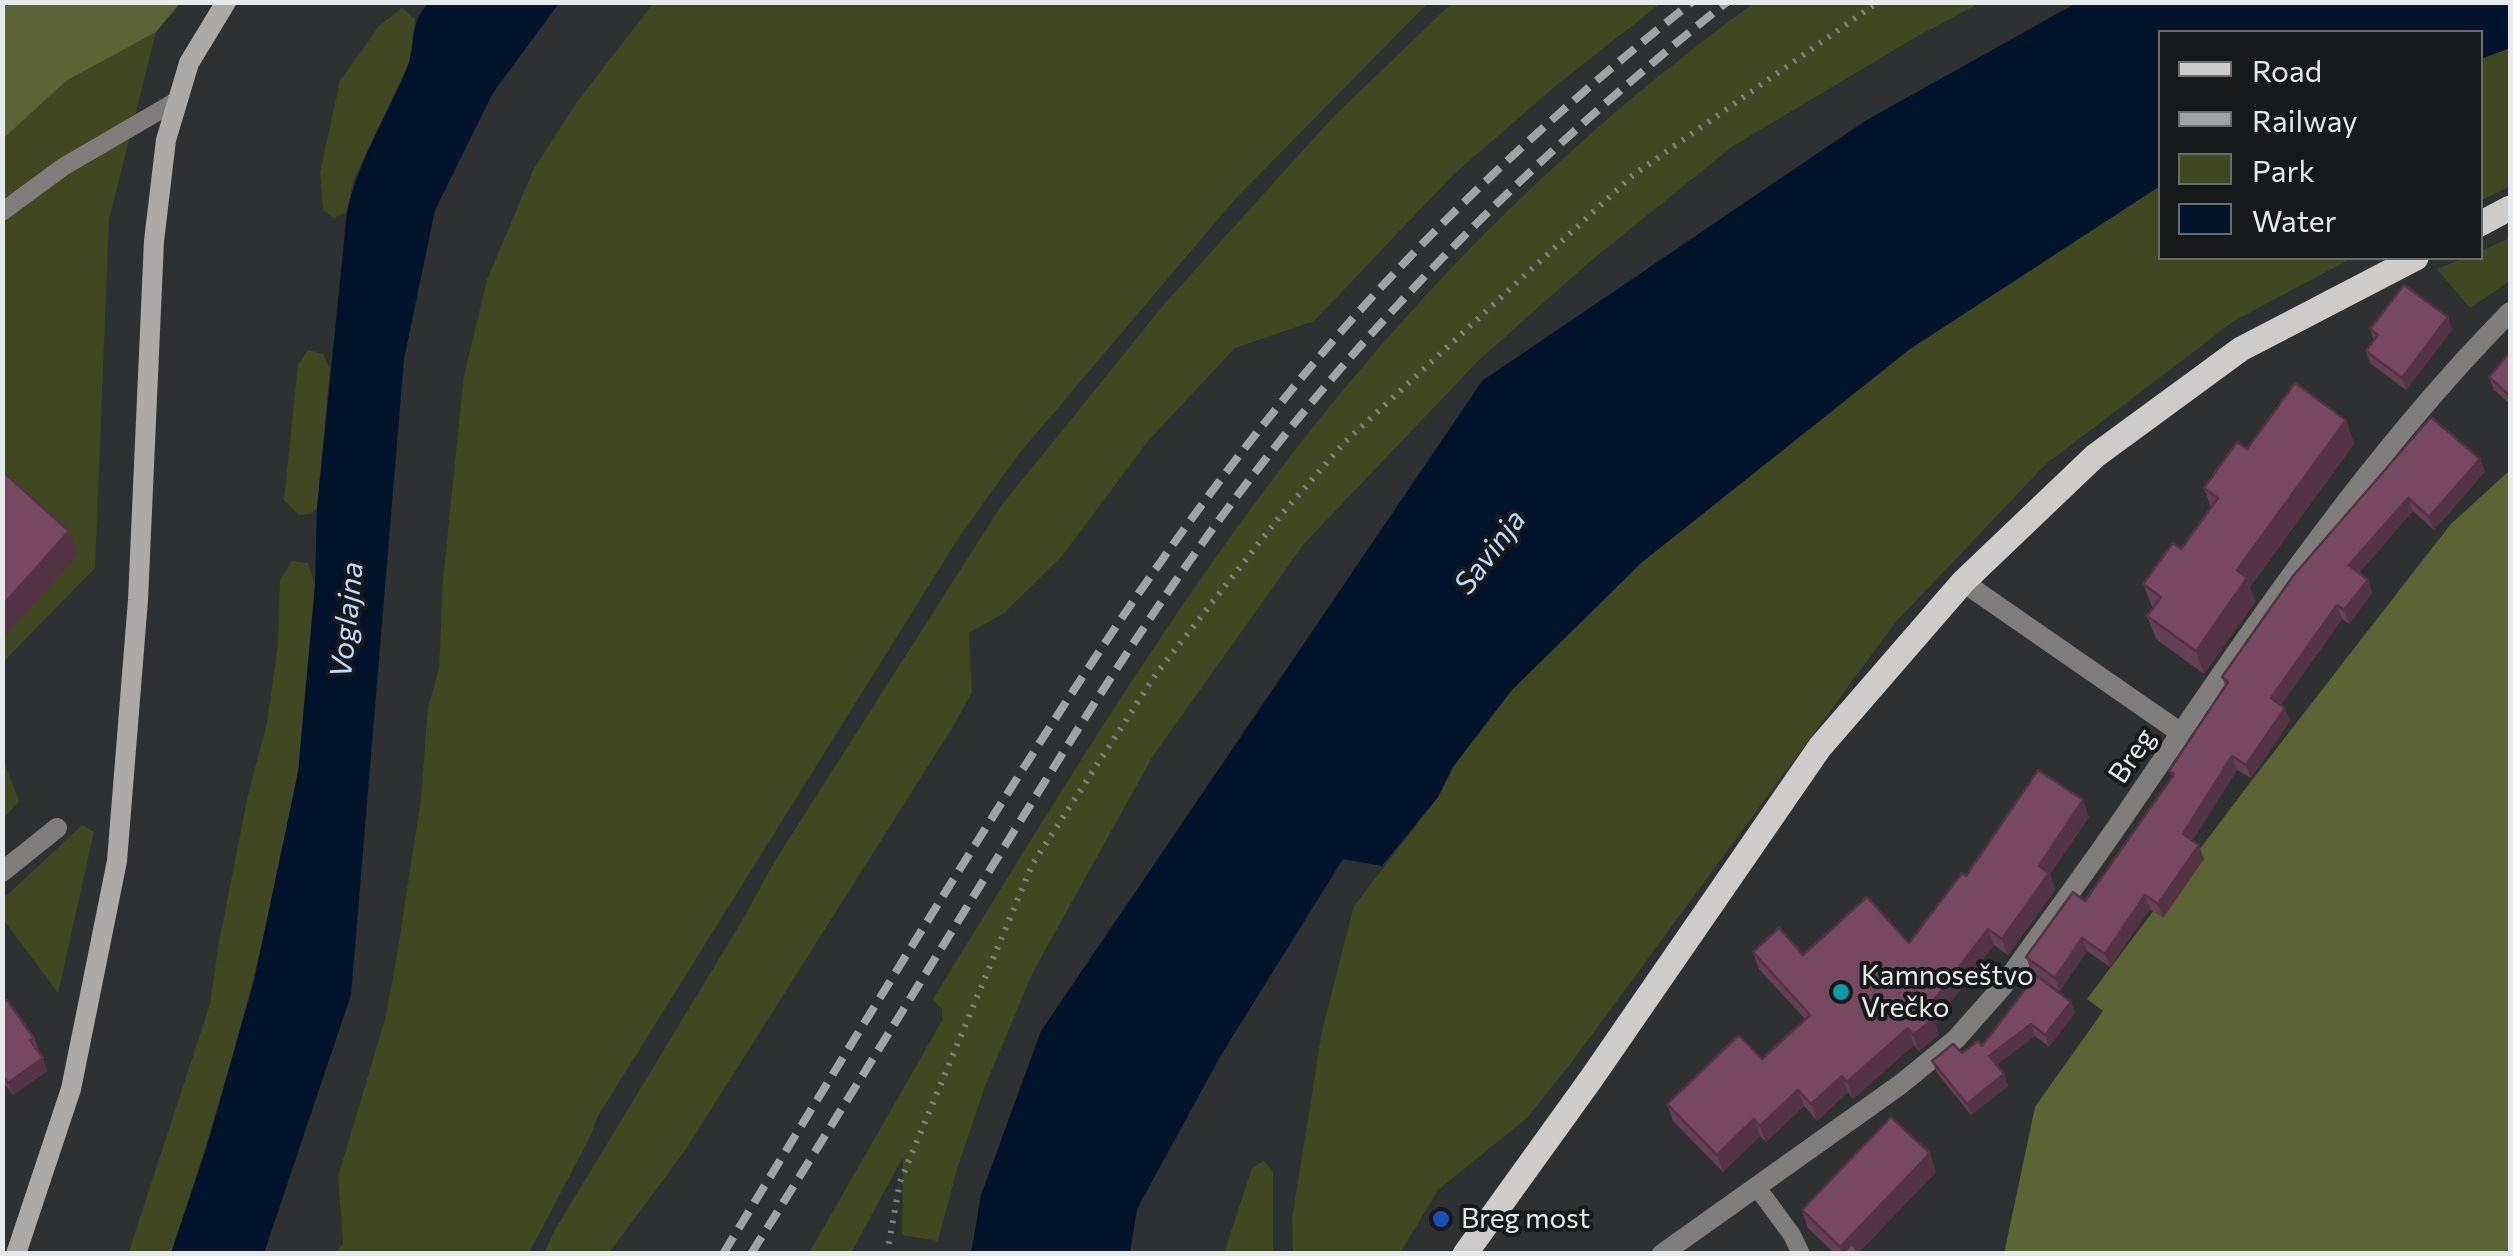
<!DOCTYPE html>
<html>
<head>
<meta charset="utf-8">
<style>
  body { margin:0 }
  #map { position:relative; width:2513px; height:1256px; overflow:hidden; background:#2e3032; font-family:Commissioner,sans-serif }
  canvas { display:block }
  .frame { position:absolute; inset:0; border:5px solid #e8e9ea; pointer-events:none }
  .legend { position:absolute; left:2158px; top:30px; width:325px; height:230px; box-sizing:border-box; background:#171819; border:2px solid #6b6c6d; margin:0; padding:12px 18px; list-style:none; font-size:30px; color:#e8e9ea }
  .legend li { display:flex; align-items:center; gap:20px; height:50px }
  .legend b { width:50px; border:2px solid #6b6c6d }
</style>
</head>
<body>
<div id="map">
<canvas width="2513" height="1256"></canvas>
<div class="frame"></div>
<ul class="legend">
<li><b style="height:12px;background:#ceccca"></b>Road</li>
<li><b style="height:12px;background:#a0a2a3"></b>Railway</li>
<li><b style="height:28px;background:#414720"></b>Park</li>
<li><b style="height:28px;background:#01142c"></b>Water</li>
</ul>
</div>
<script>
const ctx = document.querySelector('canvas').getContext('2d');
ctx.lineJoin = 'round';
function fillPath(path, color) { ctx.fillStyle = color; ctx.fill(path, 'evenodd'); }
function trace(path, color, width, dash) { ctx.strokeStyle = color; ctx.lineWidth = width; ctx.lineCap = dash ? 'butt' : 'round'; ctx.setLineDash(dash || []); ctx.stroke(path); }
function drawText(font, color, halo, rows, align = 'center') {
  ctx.font = font + ' Commissioner,sans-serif'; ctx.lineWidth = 8; ctx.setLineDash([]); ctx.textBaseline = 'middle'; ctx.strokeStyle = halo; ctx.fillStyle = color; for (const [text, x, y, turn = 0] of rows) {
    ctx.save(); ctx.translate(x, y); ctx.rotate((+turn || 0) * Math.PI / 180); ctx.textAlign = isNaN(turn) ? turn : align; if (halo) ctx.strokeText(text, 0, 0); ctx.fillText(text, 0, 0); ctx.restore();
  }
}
fillPath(new Path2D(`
  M 654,2 L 1428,3 L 1236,198 L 1018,455 L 959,537 L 598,1116 L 591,1135 L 529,1253 L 335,1253 L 343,1244 L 338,1177 L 385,1019 L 395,968 L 421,799 L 428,708 L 439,668 L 443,580 L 464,375 L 487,280 L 534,168 L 577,102 Z
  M 1453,2 L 1661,3 L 1558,84 L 1454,174 L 1314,321 L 1235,348 L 1148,441 L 1062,556 L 1004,613 L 969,633 L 972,692 L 954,725 L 686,1149 L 609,1253 L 544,1253 L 556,1228 L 743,919 L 776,859 L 1001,506 L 1166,302 L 1334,116 Z
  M 1754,3 L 1980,3 L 1916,37 L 1733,146 L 1587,264 L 1478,361 L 1303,545 L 1153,756 L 1033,972 L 986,1084 L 957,1169 L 938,1241 L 902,1235 L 903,1157 L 851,1253 L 809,1253 L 942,1021 L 942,1009 L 933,999 C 1048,813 1161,623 1295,450 C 1427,280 1580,129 1754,3 Z
  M 402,8 L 415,19 L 409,63 L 353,181 L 347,212 L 334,218 L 323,210 L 320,172 L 340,81 L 379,26 Z
  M 156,32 L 109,219 L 95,568 L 3,662 L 3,139 L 66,81 Z
  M 2510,48 L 2510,187 L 2481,200 L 2481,59 Z
  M 2160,186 L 2160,258 L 2352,258 L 2234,321 L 2046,464 L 1895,623 L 1571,1063 L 1527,1118 L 1438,1190 L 1400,1253 L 1293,1254 L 1292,1219 L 1322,1031 L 1354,906 L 1438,797 L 1453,767 L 1511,691 L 1641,563 L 1910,349 Z
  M 2510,238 L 2510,281 L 2470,308 L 2437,269 L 2464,258 L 2480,258 L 2481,251 Z
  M 308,350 L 323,354 L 330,369 L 317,508 L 311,514 L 299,515 L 284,500 L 298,365 Z
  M 292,561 L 308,563 L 315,585 C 310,648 309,713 298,775 C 268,938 224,1097 171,1253 L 128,1254 L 210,1004 L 219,942 L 248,795 L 267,723 L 278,645 L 280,580 Z
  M 2,757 L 19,801 L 3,820 L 2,820 Z
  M 82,825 L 94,832 L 58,993 L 3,919 L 3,899 Z
  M 1264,1161 L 1273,1172 L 1273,1253 L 1224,1253 L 1252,1168 Z`), '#414720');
fillPath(new Path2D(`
  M 3,2 L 180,2 L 180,3 L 156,32 L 66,81 L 3,139 Z
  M 2510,470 L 2510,1253 L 2004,1254 L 2035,1107 L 2103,1011 L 2087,999 L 2252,780 L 2450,525 Z`), '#5c6435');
fillPath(new Path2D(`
  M 2078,2 L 2510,3 L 2510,48 L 2481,59 L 2480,32 L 2160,32 L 2160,186 L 1910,349 L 1641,563 L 1511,691 L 1453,767 L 1438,797 L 1382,866 L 1343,859 L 1221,1055 L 1137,1209 L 1130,1253 L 971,1253 L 981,1195 L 1041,1031 L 1482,381 L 1865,121 Z
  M 428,3 L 559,3 L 493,93 L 435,210 L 404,359 L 351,995 L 264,1253 L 171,1253 L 207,1146 L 254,981 L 298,772 L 315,585 L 317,508 L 347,212 C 358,161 387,116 407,68 C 418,40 407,28 428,3 Z`), '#01142c');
trace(new Path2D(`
  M 887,1254 L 900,1182 L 1032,865 L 1156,674 L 1281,515 L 1345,442 L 1632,176 L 1878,2`), '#7f8082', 6, [2.5, 8]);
trace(new Path2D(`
  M 2,212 L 63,167 L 178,100
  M 1756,1186 L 1792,1235 L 1801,1254`), '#7f7e7d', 18);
trace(new Path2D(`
  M 1963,582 L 2181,733
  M 2,872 L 57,828
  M 1662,1254 L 1901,1084 L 1956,1039 L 2003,986 C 2044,928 2087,871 2127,812 C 2245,639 2362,462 2510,312`), '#7f7e7d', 20);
trace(new Path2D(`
  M 16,1254 L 71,1089 L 117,861 L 138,600 L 154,241 L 166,140 L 189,63 L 226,2`), '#abaaa8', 20);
trace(new Path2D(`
  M 2480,224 L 2510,208
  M 1465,1254 L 1591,1079 L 1820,747 L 1963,582 L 2095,456 L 2241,349 L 2416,258`), '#ceccca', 25);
trace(new Path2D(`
  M 723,1254 C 812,1108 901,962 992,818 C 1082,675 1173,535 1280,404 C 1401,254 1541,122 1692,2
  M 751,1254 C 837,1117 921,981 1006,844 C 1075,733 1144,622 1222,516 C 1365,323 1539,151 1727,2`), '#a0a2a3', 8, [20, 10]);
fillPath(new Path2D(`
  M 2448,317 L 2452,330 L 2406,390 L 2370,363 L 2366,351 L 2374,340 L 2370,329 Z
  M 2510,352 L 2510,404 L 2494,390 L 2489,377 Z
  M 2431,417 L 2485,472 L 2434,530 L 2413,511 L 2359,573 L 2368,580 L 2372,593 L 2349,624 L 2342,619 L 2281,705 L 2285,708 L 2290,721 L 2251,778 L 2237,770 L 2192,841 L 2204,859 L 2163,918 L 2150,909 L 2110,967 L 2087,951 L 2060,991 L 2036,975 L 2075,1013 L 2049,1047 L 2035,1036 L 1996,1065 L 2004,1074 L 2008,1086 L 1971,1115 L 1937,1073 L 1932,1061 L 1982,1046 L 2036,975 L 2031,971 L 2026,957 L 2085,901 L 2172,777 L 2169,771 L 2225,686 L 2222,677 Z
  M 2346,420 L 2354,444 L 2250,587 L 2255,602 L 2204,674 L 2156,639 L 2147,616 L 2153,609 L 2143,584 L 2181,549 L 2211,508 L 2204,488 L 2247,449 Z
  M 2089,817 L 2050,874 L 2055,890 L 2008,955 L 1994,945 L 1935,1023 L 1939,1035 L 1919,1051 L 1914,1045 L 1853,1099 L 1848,1092 L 1817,1121 L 1804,1106 L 1766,1142 L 1760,1136 L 1723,1172 L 1673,1121 L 1667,1104 L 1762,1059 L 1805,1019 L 1759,969 L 1753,952 L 1803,955 L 1909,943 L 1966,876 Z
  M 2,1003 L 34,1038 L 47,1071 L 13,1095 L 2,1081 Z
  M 1936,1172 L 1859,1252 L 1860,1254 L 1835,1254 L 1808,1228 L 1802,1210 Z`), '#653f53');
fillPath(new Path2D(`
  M 2448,317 L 2452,330 L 2406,390 L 2402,378 Z
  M 2346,420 L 2354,444 L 2250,587 L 2255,602 L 2204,674 L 2196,651 L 2237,570 Z
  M 2480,459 L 2485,472 L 2434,530 L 2429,517 Z
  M 2408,498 L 2413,511 L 2354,579 L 2349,565 Z
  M 69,531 L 78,554 L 2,639 L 2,606 Z
  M 2368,580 L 2372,593 L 2349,624 L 2344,610 Z
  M 2337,605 L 2342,619 L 2276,712 L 2271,698 Z
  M 2285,708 L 2290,721 L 2251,778 L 2246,765 Z
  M 2232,756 L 2237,770 L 2188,848 L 2183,834 Z
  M 2083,800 L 2089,817 L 2050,874 L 2055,890 L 2008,955 L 2002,939 L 2039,866 Z
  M 2199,845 L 2204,859 L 2163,918 L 2158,904 Z
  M 2145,895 L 2150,909 L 2110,967 L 2105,954 Z
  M 1988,929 L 1994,945 L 1935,1023 L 1939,1035 L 1919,1051 L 1913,1035 L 1926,1011 Z
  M 2082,938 L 2087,951 L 2060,991 L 2055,978 Z
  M 2071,1002 L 2075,1013 L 2049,1047 L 2045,1035 Z
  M 2031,1024 L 2035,1036 L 1993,1067 L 1989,1056 Z
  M 1908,1028 L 1914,1045 L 1853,1099 L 1847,1082 Z
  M 43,1058 L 47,1071 L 13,1095 L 8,1083 Z
  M 2004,1074 L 2008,1086 L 1971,1115 L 1967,1104 Z
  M 1842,1076 L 1848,1092 L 1817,1121 L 1811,1104 Z
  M 1798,1090 L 1804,1106 L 1766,1142 L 1760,1126 Z
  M 1754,1119 L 1760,1136 L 1723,1172 L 1717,1155 Z
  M 1930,1153 L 1936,1172 L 1858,1254 L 1843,1254 L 1840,1247 Z`), '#533344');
const building = new Path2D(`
  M 2404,285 L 2448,317 L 2402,378 L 2366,351 L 2378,335 L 2370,329 Z
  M 2510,352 L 2510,396 L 2489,377 Z
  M 2295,383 L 2346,420 L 2237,570 L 2247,578 L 2196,651 L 2147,616 L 2161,597 L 2143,584 L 2173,543 L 2181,549 L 2218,498 L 2204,488 L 2237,442 L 2247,449 Z
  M 2431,417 L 2480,459 L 2429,517 L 2408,498 L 2349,565 L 2368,580 L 2344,610 L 2337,605 L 2271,698 L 2285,708 L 2246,765 L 2232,756 L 2183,834 L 2199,845 L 2158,904 L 2145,895 L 2105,954 L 2082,938 L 2055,978 L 2026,957 L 2073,892 L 2085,901 L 2174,774 L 2169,771 L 2228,682 L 2222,677 L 2293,576 Z
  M 2,471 L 69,531 L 2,606 Z
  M 2038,770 L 2083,800 L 2039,866 L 2049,873 L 2002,939 L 1988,929 L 1926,1011 L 1933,1019 L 1913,1035 L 1908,1028 L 1847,1082 L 1842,1076 L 1811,1104 L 1798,1090 L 1760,1126 L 1754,1119 L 1717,1155 L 1667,1104 L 1739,1035 L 1762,1059 L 1810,1015 L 1753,952 L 1779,928 L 1803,955 L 1867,897 L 1909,943 L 1962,873 L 1966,876 Z
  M 2036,975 L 2071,1002 L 2045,1035 L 2031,1024 L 1989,1056 L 2004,1074 L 1967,1104 L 1932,1061 L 1953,1044 L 1962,1053 L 1978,1041 L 1982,1046 Z
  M 7,1000 L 34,1038 L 30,1040 L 43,1058 L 8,1083 L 2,1074 L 2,1003 Z
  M 1891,1117 L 1930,1153 L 1840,1247 L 1802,1210 Z
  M 1852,1244 L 1860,1254 L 1841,1254 Z`);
fillPath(building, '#764961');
trace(building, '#533344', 2.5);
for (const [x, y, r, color] of [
  [1841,992,10,"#0f9aa8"],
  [1441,1219,10,"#1a4fb4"]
]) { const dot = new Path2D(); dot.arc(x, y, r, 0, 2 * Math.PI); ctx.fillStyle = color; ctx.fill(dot); trace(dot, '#171819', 4); }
drawText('28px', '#e8e9ea', '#171819', [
  ["Breg",2132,756,-56]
]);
drawText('28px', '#e8e9ea', '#171819', [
  ["Kamnoseštvo",1861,976],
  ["Vrečko",1861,1008],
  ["Breg most",1461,1219]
], 'left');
drawText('italic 30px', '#bcdbff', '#171819', [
  ["Savinja",1490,552,-53],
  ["Voglajna",347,620,-84]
]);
</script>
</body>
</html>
